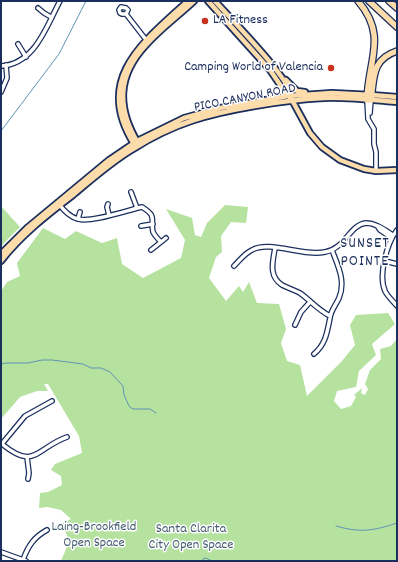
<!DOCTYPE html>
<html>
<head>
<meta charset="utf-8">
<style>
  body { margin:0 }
  #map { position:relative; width:398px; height:562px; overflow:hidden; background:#fff; font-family:Dekko,sans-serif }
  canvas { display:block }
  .frame { position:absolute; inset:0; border:2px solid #1b2f5e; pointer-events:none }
</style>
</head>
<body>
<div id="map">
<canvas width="398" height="562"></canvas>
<div class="frame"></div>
</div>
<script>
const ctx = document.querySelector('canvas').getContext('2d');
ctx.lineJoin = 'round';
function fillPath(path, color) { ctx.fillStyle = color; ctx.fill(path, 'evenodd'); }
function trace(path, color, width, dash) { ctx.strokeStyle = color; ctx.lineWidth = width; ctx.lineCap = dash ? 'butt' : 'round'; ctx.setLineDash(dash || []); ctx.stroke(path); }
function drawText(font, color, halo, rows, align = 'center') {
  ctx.font = font + ' Dekko,sans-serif'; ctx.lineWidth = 3; ctx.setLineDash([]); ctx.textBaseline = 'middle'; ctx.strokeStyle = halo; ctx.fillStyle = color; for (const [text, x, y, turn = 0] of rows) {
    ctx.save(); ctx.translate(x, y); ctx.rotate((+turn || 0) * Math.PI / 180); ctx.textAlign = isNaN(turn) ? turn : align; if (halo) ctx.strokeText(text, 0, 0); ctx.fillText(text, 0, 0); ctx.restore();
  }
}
fillPath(new Path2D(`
  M 225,205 L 248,207 L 246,223 L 231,222 L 221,236 L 222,252 L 216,257 L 209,278 L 226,301 L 239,286 L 243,292 L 249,282 L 257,303 L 279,304 L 286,329 L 281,343 L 287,361 L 300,365 L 307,396 L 342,361 L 355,345 L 350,325 L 356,315 L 388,313 L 395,324 L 372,344 L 376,355 L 359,371 L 356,387 L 337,391 L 334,401 L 341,409 L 351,406 L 356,397 L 354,395 L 362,388 L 361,393 L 365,395 L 368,389 L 365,384 L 370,370 L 381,359 L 380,349 L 391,346 L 396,340 L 396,332 L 397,331 L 397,561 L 61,561 C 66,549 74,537 60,527 L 55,529 L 54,527 L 71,519 L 61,510 L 47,507 L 39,508 L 40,493 L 48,492 L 62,485 L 61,476 L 51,470 L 55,464 L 82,453 L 79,436 L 48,384 L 44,384 L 48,391 L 37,391 L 20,397 L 1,419 L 1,291 L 7,282 L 20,276 L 17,263 L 43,228 L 65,239 L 76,231 L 102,243 L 117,238 L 122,264 L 143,278 L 181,258 L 185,240 L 166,209 L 192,218 L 195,235 L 201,237 L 207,223 Z
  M 1,206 L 20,227 L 1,246 Z`), '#b6e2a0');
trace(new Path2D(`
  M 1,131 L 59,54 L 86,1
  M 1,364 L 6,363 L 28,363 L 42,360 L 52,360 L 83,364 L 91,368 L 101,368 L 110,372 L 123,386 L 124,395 L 129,406 L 131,408 L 134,409 L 150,409 L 156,413
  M 336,526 C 360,533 373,531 397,523
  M 203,561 L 203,559 L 206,558 L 212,561
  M 254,561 L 257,561`), '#5f94b4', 1);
const minor = new Path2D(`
  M 38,8 L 44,13 L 51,17
  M 126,14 L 122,14 L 120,13 L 119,10 L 121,7 L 126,8 L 128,10 L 126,14 L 147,41
  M 18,44 L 26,57
  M 1,66 C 35,64 46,27 60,1
  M 1,92 L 7,78 L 6,65
  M 367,100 L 368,119 L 374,129 L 374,144 L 376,152 L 376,171
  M 370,113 L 371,100
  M 131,192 L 137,208
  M 59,204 C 64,211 70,217 78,219 C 91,223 128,210 142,207 C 158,217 150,219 153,232 C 155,236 158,239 161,242
  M 108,204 L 107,207 L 109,215
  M 78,219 L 80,212
  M 141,226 L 153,224
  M 378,227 L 380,230 L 392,238
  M 397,230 C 387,243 378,275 385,291 C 388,297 393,301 397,306
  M 275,248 C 273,261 268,276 282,285 C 288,288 294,290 300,293 C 311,301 318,310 330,316
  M 151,250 L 166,238
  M 385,261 L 397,264
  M 234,266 C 240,260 245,253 252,250 C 270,240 303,257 325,252 C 346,248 349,225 366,223 C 376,223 385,230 393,235
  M 295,325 L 301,312 L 310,302
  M 314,354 C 326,344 327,332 330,318 C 331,310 336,305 339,298 C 346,281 338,266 332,250
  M 2,444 C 35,471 36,448 67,437
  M 1,445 L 25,416 L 52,401
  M 27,457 L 29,473 L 28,479
  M 1,552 L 26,561
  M 23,560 C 28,546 34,537 47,530`);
const major = new Path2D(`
  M 208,1 L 270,70 L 285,92 L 292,100 L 310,133 L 322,147 L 340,160 L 364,169 L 376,171 L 397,170
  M 215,1 C 229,17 292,80 292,98
  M 286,80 L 297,91 L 305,92
  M 138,143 C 117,108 117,76 146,45 C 160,29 178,16 194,1
  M 134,144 C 93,79 143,42 188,1
  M 1,254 L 27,228 L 109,160 L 137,141 L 184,118 L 220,108 L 288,96 L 332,93 L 372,95 L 397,97
  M 1,261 C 21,235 47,215 73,195 C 92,179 111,162 133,149 C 174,123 208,114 255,106 C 278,102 301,99 324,98 C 348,97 373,100 397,102`);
const highway = new Path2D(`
  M 358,1 C 388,36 368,60 367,100
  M 369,1 L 397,27
  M 389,1 L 397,8
  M 371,100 C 374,77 372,59 397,51`);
trace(minor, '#1b2f5e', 6);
trace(major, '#1b2f5e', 8);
trace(highway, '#1b2f5e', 8);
trace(minor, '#fff', 3.5);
trace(major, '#fddcac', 4.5);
trace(highway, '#fddcac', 5.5);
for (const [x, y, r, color] of [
  [205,21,4,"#c8321e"],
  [331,68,4,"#c8321e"]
]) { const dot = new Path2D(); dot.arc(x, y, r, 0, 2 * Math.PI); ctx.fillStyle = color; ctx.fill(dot); trace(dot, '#fff', 1.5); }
drawText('14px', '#1b2f5e', '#fff', [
  ["LA Fitness",213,21],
  ["Camping World of Valencia",323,68,"right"]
], 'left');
drawText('14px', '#1b2f5e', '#fff', [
  ["PICO CANYON ROAD",245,99,-11]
]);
drawText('14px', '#425c6e', '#fff', [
  ["Laing-Brookfield",94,528],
  ["Open Space",94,544],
  ["Santa Clarita",191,530],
  ["City Open Space",191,546]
]);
ctx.letterSpacing = '1px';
drawText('16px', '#1b2f5e', '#fff', [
  ["SUNSET",365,245],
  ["POINTE",365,263]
]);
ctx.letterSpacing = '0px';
</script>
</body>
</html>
